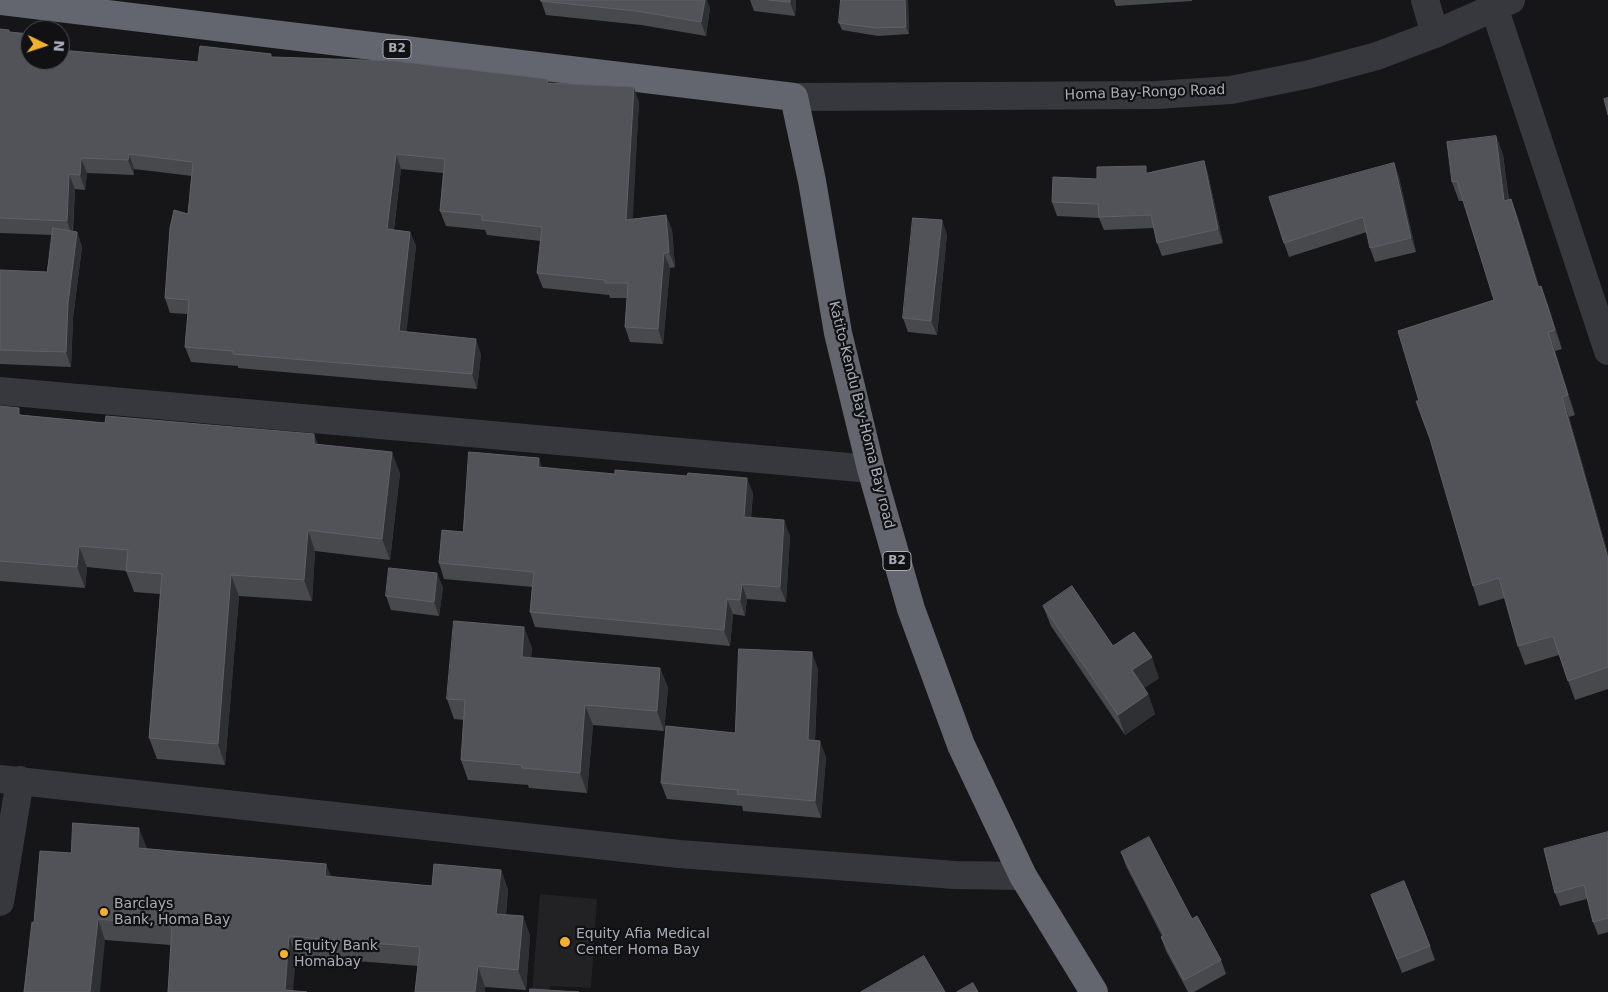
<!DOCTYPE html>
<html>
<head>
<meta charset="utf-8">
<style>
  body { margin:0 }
  #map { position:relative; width:1608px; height:992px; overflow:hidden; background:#161618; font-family:"DejaVu Sans",sans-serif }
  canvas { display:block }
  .north { position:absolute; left:20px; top:20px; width:50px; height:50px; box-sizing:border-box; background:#111113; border:1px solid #4d4f55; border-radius:50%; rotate:94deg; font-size:14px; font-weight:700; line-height:20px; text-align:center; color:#a8adb8 }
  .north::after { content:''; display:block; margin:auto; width:18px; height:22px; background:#f2b134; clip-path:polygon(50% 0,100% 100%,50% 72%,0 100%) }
</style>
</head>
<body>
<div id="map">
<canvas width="1608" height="992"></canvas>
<div class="north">N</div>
</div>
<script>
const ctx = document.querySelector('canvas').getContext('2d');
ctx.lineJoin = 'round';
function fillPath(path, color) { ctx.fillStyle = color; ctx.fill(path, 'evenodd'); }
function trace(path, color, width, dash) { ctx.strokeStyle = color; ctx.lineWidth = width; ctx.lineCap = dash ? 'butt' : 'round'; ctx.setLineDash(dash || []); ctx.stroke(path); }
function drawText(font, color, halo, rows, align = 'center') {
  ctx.font = font + ' "DejaVu Sans",sans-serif'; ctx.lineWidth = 4.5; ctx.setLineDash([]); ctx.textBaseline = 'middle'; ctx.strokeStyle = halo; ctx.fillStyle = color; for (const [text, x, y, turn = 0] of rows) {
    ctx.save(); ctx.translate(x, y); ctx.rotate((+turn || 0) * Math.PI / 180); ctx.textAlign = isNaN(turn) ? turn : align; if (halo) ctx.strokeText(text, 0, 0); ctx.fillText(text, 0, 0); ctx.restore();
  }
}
fillPath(new Path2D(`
  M 540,894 L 597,899 L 591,988 L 550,986 L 549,992 L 532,992 Z`), '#222225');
trace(new Path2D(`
  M 1425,0 L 1435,34
  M 1494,7 L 1608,351
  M 794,97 L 1157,95 L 1231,90 L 1310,74 L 1377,56 L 1435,34 L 1511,0
  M 0,391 L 871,469
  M 0,779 L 679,854 L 955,875 L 1023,876
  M 0,902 L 20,780`), '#37383d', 28);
trace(new Path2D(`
  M 0,1 L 794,97 L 812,181 L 838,333 L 871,469 L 911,609 L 961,745 L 1023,876 L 1094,992`), '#63666e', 28);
fillPath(new Path2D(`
  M 750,0 L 796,0 L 795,16 L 754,11 Z
  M 841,0 L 908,0 L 909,34 L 878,36 L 842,30 L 839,23 Z
  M 1114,0 L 1192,0 L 1192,1 L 1116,6 Z
  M 541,1 L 710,8 L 706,36 L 641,25 L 546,15 Z
  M 0,29 L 10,32 L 30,60 L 198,62 L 272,57 L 549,83 L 639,102 L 632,219 L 666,215 L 672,230 L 675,267 L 670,268 L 663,344 L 630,342 L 625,327 L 627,298 L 610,298 L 609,295 L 543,288 L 537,273 L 541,241 L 487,235 L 485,230 L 446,226 L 440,211 L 443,173 L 401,169 L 394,230 L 410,232 L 416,246 L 406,332 L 481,354 L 477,389 L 238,368 L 238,366 L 191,362 L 185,347 L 188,314 L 170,313 L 165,298 L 188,214 L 192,176 L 134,169 L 134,175 L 87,173 L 85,190 L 75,189 L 73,231 L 77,232 L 82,247 L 73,318 L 71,367 L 0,364 L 0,270 L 47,272 L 52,235 L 0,233 L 0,242 Z
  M 1496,136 L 1503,155 L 1509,200 L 1511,199 L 1518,218 L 1539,286 L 1548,305 L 1562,349 L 1555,351 L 1575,415 L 1569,417 L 1608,554 L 1608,689 L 1575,700 L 1559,655 L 1525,665 L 1518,646 L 1505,598 L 1479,606 L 1473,586 L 1419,401 L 1494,300 L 1463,201 L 1459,201 L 1452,182 Z
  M 1204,161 L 1208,174 L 1223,243 L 1162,256 L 1157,243 L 1154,228 L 1104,230 L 1099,218 L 1057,216 L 1052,202 L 1097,179 L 1148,173 Z
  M 1394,163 L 1399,177 L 1416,252 L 1375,262 L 1370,248 L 1367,232 L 1289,257 L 1284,243 Z
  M 947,234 L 937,335 L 908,332 L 903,318 Z
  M 0,406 L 22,415 L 318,445 L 400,473 L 390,560 L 315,551 L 312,601 L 239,596 L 225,765 L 157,759 L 149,738 L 160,594 L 134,592 L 126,571 L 87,567 L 85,588 L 0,581 Z
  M 542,467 L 753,493 L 751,518 L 790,536 L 786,602 L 747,599 L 745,616 L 733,614 L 730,646 L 535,627 L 530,612 L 532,587 L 444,579 L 439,563 L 463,532 Z
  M 443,587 L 439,616 L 391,610 L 386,596 Z
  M 1043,606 L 1113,646 L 1159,678 L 1144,688 L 1148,694 L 1155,714 L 1125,735 L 1051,626 Z
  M 532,647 L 531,658 L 660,668 L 668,688 L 664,731 L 593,725 L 587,793 L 529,788 L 528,785 L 468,780 L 461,760 L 464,720 L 454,719 L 447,699 Z
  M 818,669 L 815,740 L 826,757 L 821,818 L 743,811 L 742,806 L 667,799 L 661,783 L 735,733 Z
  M 1608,832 L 1608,932 L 1598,935 L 1593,922 L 1587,899 L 1560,906 L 1555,893 Z
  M 147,849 L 326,864 L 331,877 L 432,886 L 501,870 L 508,890 L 506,915 L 523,916 L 530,936 L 526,990 L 485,987 L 418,966 L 296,956 L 168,992 L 171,945 L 105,940 L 34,923 L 71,853 Z
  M 1121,852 L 1192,919 L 1221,960 L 1226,974 L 1194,992 L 1188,992 L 1166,951 L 1161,937 L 1162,936 L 1126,866 Z
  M 1371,895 L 1430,946 L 1435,960 L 1402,973 Z`), '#47494d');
fillPath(new Path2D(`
  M 705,0 L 707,0 L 710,8 L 706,36 L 701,22 Z
  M 790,0 L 796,0 L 795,16 L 790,2 Z
  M 905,0 L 908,0 L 909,34 L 906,27 Z
  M 634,87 L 639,102 L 632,235 L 626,220 Z
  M 1496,136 L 1503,155 L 1511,220 L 1504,201 Z
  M 129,154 L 134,169 L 134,175 L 128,160 Z
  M 396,154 L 401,169 L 392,244 L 387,229 Z
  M 81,158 L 87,173 L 85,190 L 80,175 Z
  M 1204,161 L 1208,174 L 1223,243 L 1218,229 Z
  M 1394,163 L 1399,177 L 1416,252 L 1411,238 Z
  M 69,174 L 75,189 L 72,236 L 67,221 Z
  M 1511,199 L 1518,218 L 1545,306 L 1538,287 Z
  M 666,215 L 672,230 L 675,267 L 669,252 Z
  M 942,220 L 947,234 L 937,335 L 931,321 Z
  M 77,232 L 82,247 L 73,318 L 71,367 L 66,352 L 68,303 Z
  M 410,232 L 416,246 L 405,346 L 399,331 Z
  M 664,253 L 670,268 L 663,344 L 658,329 Z
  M 1541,286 L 1548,305 L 1562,349 L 1555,330 Z
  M 1548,332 L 1555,351 L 1575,415 L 1568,395 Z
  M 476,339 L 481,354 L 477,389 L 472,374 Z
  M 1562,397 L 1569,417 L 1608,554 L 1608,559 Z
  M 314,434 L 322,455 L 314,444 Z
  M 392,452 L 400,473 L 390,560 L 382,539 Z
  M 539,458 L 544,474 L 538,467 Z
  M 747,478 L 753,493 L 749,533 L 744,517 Z
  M 784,520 L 790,536 L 786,602 L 780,587 Z
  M 308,530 L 315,551 L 312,601 L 304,580 Z
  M 79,546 L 87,567 L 85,588 L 77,567 Z
  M 437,573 L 443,587 L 439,616 L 434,602 Z
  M 231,575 L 239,596 L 225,765 L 218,744 Z
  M 742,584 L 747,599 L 745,616 L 740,600 Z
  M 727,599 L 733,614 L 730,646 L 724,630 Z
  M 524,627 L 532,647 L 529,677 L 522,657 Z
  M 812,652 L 818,669 L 814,756 L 808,740 Z
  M 1152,657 L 1159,678 L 1140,691 L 1132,670 Z
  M 660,668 L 668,688 L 664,731 L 657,711 Z
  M 1148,694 L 1155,714 L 1125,735 L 1118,715 Z
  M 585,705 L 593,725 L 587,793 L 580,773 Z
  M 820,741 L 826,757 L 821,818 L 815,801 Z
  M 139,828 L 147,848 L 145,868 L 138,848 Z
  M 326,864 L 334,884 L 325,876 Z
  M 501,870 L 508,890 L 504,934 L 496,914 Z
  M 523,916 L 530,936 L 526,990 L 518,970 Z
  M 98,919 L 105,940 L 100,992 L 90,992 Z
  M 289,936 L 296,956 L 293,992 L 285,990 Z
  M 478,966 L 485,987 L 485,992 L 475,992 Z`), '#2f3033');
const building = new Path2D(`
  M 541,0 L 705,0 L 701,22 L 636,11 L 541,1 Z
  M 769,0 L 790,0 L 790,2 Z
  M 841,0 L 905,0 L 906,27 L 876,28 L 839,23 Z
  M 0,29 L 9,30 L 9,32 L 30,34 L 30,60 L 60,60 L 60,50 L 198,62 L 200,46 L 271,54 L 271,57 L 395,61 L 548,79 L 547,83 L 634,87 L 626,220 L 666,215 L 669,252 L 664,253 L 658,329 L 625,327 L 628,283 L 605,283 L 605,280 L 537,273 L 542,227 L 482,220 L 482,215 L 440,211 L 445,159 L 396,154 L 387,229 L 410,232 L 399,331 L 476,339 L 472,374 L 233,354 L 233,351 L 185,347 L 189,300 L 165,298 L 170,228 L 174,210 L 188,214 L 193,162 L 129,154 L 128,160 L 81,158 L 80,175 L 69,174 L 67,221 L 0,218 Z
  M 1608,98 L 1608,115 L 1604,99 Z
  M 1496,136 L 1504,201 L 1511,199 L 1538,287 L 1541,286 L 1555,330 L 1548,332 L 1568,395 L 1562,397 L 1608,559 L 1608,667 L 1568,681 L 1553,636 L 1518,646 L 1499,578 L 1473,586 L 1430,439 L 1416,401 L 1419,401 L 1398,331 L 1494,300 L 1457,181 L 1452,182 L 1447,142 Z
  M 1204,161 L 1218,229 L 1157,243 L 1151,215 L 1099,217 L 1098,204 L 1052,202 L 1053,177 L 1097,179 L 1097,167 L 1146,166 L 1146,173 Z
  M 1394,163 L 1411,238 L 1370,248 L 1363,217 L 1284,243 L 1269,197 Z
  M 913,218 L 942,220 L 931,321 L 903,318 Z
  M 53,228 L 77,232 L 68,303 L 66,352 L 0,350 L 0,270 L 47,272 Z
  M 0,406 L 19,408 L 19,415 L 105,423 L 106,416 L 314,434 L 314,444 L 392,452 L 382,539 L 308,530 L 304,580 L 231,575 L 218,744 L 149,738 L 162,574 L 126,571 L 128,550 L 79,546 L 77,567 L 0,561 Z
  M 469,452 L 539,458 L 538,467 L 615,474 L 615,470 L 687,476 L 688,473 L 747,478 L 744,517 L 784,520 L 780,587 L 742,584 L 740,600 L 727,599 L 724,630 L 530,612 L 534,572 L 439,563 L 442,530 L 463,532 Z
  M 389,568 L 437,573 L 434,602 L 386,596 Z
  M 1072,586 L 1113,646 L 1134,632 L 1152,657 L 1132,670 L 1148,694 L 1118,715 L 1043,606 Z
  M 454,621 L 524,627 L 522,657 L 660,668 L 657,711 L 585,705 L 580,773 L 522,768 L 522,765 L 461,760 L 465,700 L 447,699 Z
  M 739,649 L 812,652 L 808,740 L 820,741 L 815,801 L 737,794 L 738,790 L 661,783 L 666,726 L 735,733 Z
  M 73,823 L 139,828 L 138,848 L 326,864 L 325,876 L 432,886 L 434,864 L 501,870 L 496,914 L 523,916 L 518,970 L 478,966 L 475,992 L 415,992 L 420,947 L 289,936 L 285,990 L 307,992 L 168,992 L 172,926 L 98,919 L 90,992 L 24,992 L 32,922 L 34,923 L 40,851 L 71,853 Z
  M 1608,832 L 1608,918 L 1593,922 L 1584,885 L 1555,893 L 1544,849 Z
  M 1149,837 L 1192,919 L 1197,916 L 1221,960 L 1184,980 L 1161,937 L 1164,935 L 1121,852 Z
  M 1404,881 L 1430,946 L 1397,959 L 1371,895 Z
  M 924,956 L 945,992 L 861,992 Z
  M 973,983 L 978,992 L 957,992 Z
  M 530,989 L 579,992 L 530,992 Z`);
fillPath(building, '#525359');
trace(building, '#5f6168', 1);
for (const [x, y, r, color] of [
  [104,912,5,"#f2b134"],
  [565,942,6,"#f2b134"],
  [284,954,5,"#f2b134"]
]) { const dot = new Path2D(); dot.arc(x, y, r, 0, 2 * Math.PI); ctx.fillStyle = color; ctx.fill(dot); trace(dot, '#111113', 2); }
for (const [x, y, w] of [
  [397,49,28],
  [897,561,28]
]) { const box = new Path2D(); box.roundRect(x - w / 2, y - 9.5, w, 19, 4); ctx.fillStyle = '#111113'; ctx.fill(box); trace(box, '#a8adb8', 1); }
drawText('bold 12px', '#a8adb8', null, [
  ["B2",397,49],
  ["B2",897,561]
]);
drawText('14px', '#a8adb8', '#111113', [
  ["Homa Bay-Rongo Road",1145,93,-2],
  ["Katito-Kendu Bay-Homa Bay road",861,415,76]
]);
drawText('14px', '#a8adb8', '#111113', [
  ["Barclays",114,904],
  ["Bank, Homa Bay",114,920],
  ["Equity Afia Medical",576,934],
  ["Center Homa Bay",576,950],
  ["Equity Bank",294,946],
  ["Homabay",294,962]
], 'left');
</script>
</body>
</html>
